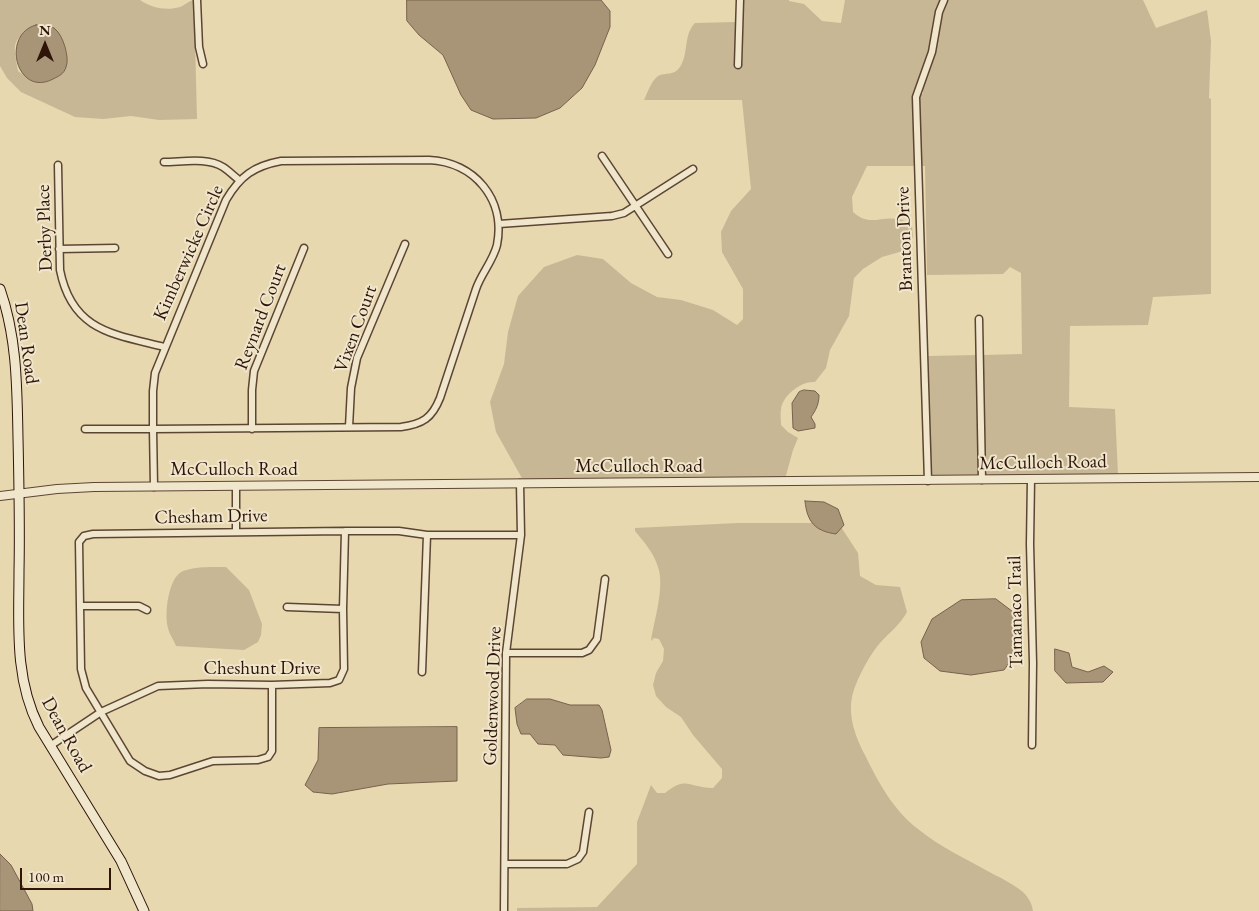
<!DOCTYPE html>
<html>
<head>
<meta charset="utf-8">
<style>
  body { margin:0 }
  #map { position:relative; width:1259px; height:911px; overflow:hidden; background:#e7d8b0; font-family:"EB Garamond",serif }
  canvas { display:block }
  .north { position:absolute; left:20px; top:20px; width:50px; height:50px; -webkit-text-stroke:4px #efe6cc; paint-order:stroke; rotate:0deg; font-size:14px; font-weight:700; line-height:20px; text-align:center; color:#2f1409 }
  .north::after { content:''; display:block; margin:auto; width:18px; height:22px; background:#2f1409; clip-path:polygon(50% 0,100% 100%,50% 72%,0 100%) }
  .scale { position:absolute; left:20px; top:868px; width:91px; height:22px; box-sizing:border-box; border:2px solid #2f1409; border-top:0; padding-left:6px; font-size:15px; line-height:18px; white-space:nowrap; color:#2f1409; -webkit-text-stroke:4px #efe6cc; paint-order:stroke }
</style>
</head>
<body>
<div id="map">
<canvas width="1259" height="911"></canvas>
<div class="north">N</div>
<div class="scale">100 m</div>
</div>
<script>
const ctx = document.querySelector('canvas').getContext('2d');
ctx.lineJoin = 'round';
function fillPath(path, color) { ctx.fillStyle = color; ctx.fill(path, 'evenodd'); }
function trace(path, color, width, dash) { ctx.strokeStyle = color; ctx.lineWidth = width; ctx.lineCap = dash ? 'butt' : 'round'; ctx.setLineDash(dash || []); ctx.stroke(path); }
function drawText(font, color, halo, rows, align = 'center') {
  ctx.font = font + ' "EB Garamond",serif'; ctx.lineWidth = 4; ctx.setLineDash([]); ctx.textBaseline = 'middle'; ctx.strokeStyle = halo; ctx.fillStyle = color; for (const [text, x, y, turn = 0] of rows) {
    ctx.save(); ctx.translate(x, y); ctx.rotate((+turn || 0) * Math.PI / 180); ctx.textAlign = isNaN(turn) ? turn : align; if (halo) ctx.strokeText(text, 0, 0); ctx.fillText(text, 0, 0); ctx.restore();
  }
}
fillPath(new Path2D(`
  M 0,0 L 140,0 C 152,8 166,11 180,7 C 185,5 188,1 194,0 L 197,119 L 159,120 L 131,116 L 103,119 L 75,117 L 21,92 L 7,78 L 0,66 ZM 36,25 L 61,38 L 66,50 L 67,58 L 30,80 L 18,71 C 13,41 11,42 36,25 Z
  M 743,0 L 789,0 L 789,1 L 804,4 L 822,21 L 841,23 L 845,0 L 940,0 L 936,10 L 929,51 L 913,96 L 915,166 L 867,166 L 852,197 L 853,212 C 870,227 879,216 898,219 C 903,219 908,223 912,226 L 913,237 L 903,251 L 882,257 L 863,269 L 854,278 L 849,316 L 830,350 L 826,368 L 815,382 C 801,381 783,395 781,409 C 780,414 781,420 781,425 L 788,432 L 798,438 L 793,450 L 785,479 L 523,480 L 496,432 L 490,402 L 504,364 L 508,332 L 518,296 L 544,267 L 577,255 L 603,259 L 631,283 L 657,297 L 681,300 L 713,310 L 737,325 L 743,319 L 743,289 L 722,252 L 721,232 L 731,211 L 751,189 L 742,100 L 644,100 C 648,92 651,81 658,76 C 666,72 674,76 680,67 C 689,54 683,35 695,23 L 736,22 L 735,68 L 741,69 Z
  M 947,0 L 1143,0 L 1156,28 L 1207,10 L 1211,41 L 1209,98 L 1211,99 L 1211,294 L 1153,297 L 1148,325 L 1070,326 L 1069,407 L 1115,409 L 1118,475 L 985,477 L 983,355 L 1022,354 L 1021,273 L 1010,267 L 1003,274 L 927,275 L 925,166 L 921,166 L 919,98 L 921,94 L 923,94 C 922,79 932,65 935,51 C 939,34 941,17 947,0 Z
  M 977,355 L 978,477 L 931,478 L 928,356 Z
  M 738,523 L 821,523 L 841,527 L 858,553 L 860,576 L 876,585 L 900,587 L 907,612 C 900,625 890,632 880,643 C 869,656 856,680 852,697 C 848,717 856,738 865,755 C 878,782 894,811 918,829 C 940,847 968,860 993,874 C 1003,879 1017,886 1025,894 C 1029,899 1032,904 1033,911 L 517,911 L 517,908 L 597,907 L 637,864 L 637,822 L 651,785 L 657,793 L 665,793 C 687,775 689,788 713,788 L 722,778 L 722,769 L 693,735 L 681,717 L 666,707 L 656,696 L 653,685 L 656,673 L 663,661 L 664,649 L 659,639 L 654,638 L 651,641 C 654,620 665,587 658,567 C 654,553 644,542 635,531 L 635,528 Z
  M 226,567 L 249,590 L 262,624 L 261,635 L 258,642 L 244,650 L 176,646 C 174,640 169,634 168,628 C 164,615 168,577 183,571 C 196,566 212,567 226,567 Z`), '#c8b794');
const water = new Path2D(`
  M 407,0 L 601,0 L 610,11 L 610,27 L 595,65 L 582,88 L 560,108 L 536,118 L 493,119 L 471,110 L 461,95 L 443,55 L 419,35 L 407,21 Z
  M 36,25 C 42,26 50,24 55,29 C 63,35 70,58 66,67 C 64,74 59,76 53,79 C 17,98 0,35 36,25 Z
  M 804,390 L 815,391 L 819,395 C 819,404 816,410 811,417 L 815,424 L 815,428 L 798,431 L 793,428 L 792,403 L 799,392 Z
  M 805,501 L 824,502 L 838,509 L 844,525 L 836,534 C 815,531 807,522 805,501 Z
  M 996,599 L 1021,618 L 1021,646 L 1004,670 L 971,675 L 940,671 L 924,658 L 921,642 L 932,619 L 961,600 Z
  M 1055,649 L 1069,653 L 1072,667 L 1088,672 L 1104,666 L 1113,672 L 1103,682 L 1066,683 L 1055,671 Z
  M 527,699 L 550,699 L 570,705 L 599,705 L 602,710 L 611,750 L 609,757 L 601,758 L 563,755 L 555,745 L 538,744 L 530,734 L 521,734 L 517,724 L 515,708 Z
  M 457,727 L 457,781 L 388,784 L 332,794 L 313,792 L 305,785 L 318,760 L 319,728 Z
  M 0,854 L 11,865 L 32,904 L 33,911 L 0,911 Z`);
fillPath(water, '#a89577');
trace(water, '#78614b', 1);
const minor = new Path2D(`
  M 197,0 L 199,47 L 203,64
  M 738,65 L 740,0
  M 602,156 L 668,254
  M 429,160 C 474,162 506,199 497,245 C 493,261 481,274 476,289 C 464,325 452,362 440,398 C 432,418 423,424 401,427 L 153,429 L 153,391 L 155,373 L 226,200 C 240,176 254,166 281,161 Z
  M 164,162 C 182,162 207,157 223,167 C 229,171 234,176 239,180
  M 58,165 L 60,270 C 72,331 113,334 164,347
  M 499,224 L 612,216 L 624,213 L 693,169
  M 59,249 L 115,248
  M 979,319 L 982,480
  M 349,427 L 351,388 L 357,358 L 405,244
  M 85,429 L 153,429 L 154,487
  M 252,429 L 252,390 L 254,371 L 304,248
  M 1031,479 L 1030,544 L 1033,663 L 1032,745
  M 928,481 L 916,97 L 932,52 L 939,12 L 944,0
  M 236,532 L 236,487
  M 80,606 L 139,606 L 147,610
  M 287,607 L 343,609
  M 506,653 L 582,653 L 589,650 L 597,639 L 605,579
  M 422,672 L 427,535
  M 272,685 L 272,751 L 268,757 L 258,760 L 213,761 L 170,775 L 159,776 L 145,771 L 130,761 L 86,688 L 81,669 L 79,542 L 84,536 L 93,534 L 345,531 L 399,531 L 427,535 L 521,535
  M 50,746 L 101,712 L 158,686 L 208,684 L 272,685 L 330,683 L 339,680 L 344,669 L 343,609 L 345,531
  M 505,864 L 567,864 L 578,859 L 583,852 L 589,812
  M 504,911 L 506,653 L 521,535 L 520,483`);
const tertiary = new Path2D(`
  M 0,496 L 57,489 L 94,487 L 1259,477`);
const secondary = new Path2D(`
  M 0,289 C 17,337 17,387 18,438 C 19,483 20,527 19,571 C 19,624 14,678 39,727 L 121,861 L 144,911`);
trace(minor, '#5d4533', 9);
trace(tertiary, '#5d4533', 10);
trace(secondary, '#2f1409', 11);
trace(minor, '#efe6cc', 6);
trace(tertiary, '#efe6cc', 8);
trace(secondary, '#efe6cc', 9);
drawText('19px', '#2f1409', '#efe6cc', [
  ["Derby Place",45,228,-92],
  ["Branton Drive",905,239,-92],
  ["Kimberwicke Circle",189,253,-66],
  ["Reynard Court",261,317,-69],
  ["Vixen Court",356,329,-70],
  ["Dean Road",26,343,82],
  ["McCulloch Road",1043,463,-1],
  ["McCulloch Road",639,467],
  ["McCulloch Road",234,470],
  ["Chesham Drive",211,517,-1],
  ["Tamanaco Trail",1016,612,-91],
  ["Cheshunt Drive",262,669],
  ["Goldenwood Drive",493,696,-88],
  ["Dean Road",66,735,61]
]);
</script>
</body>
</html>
